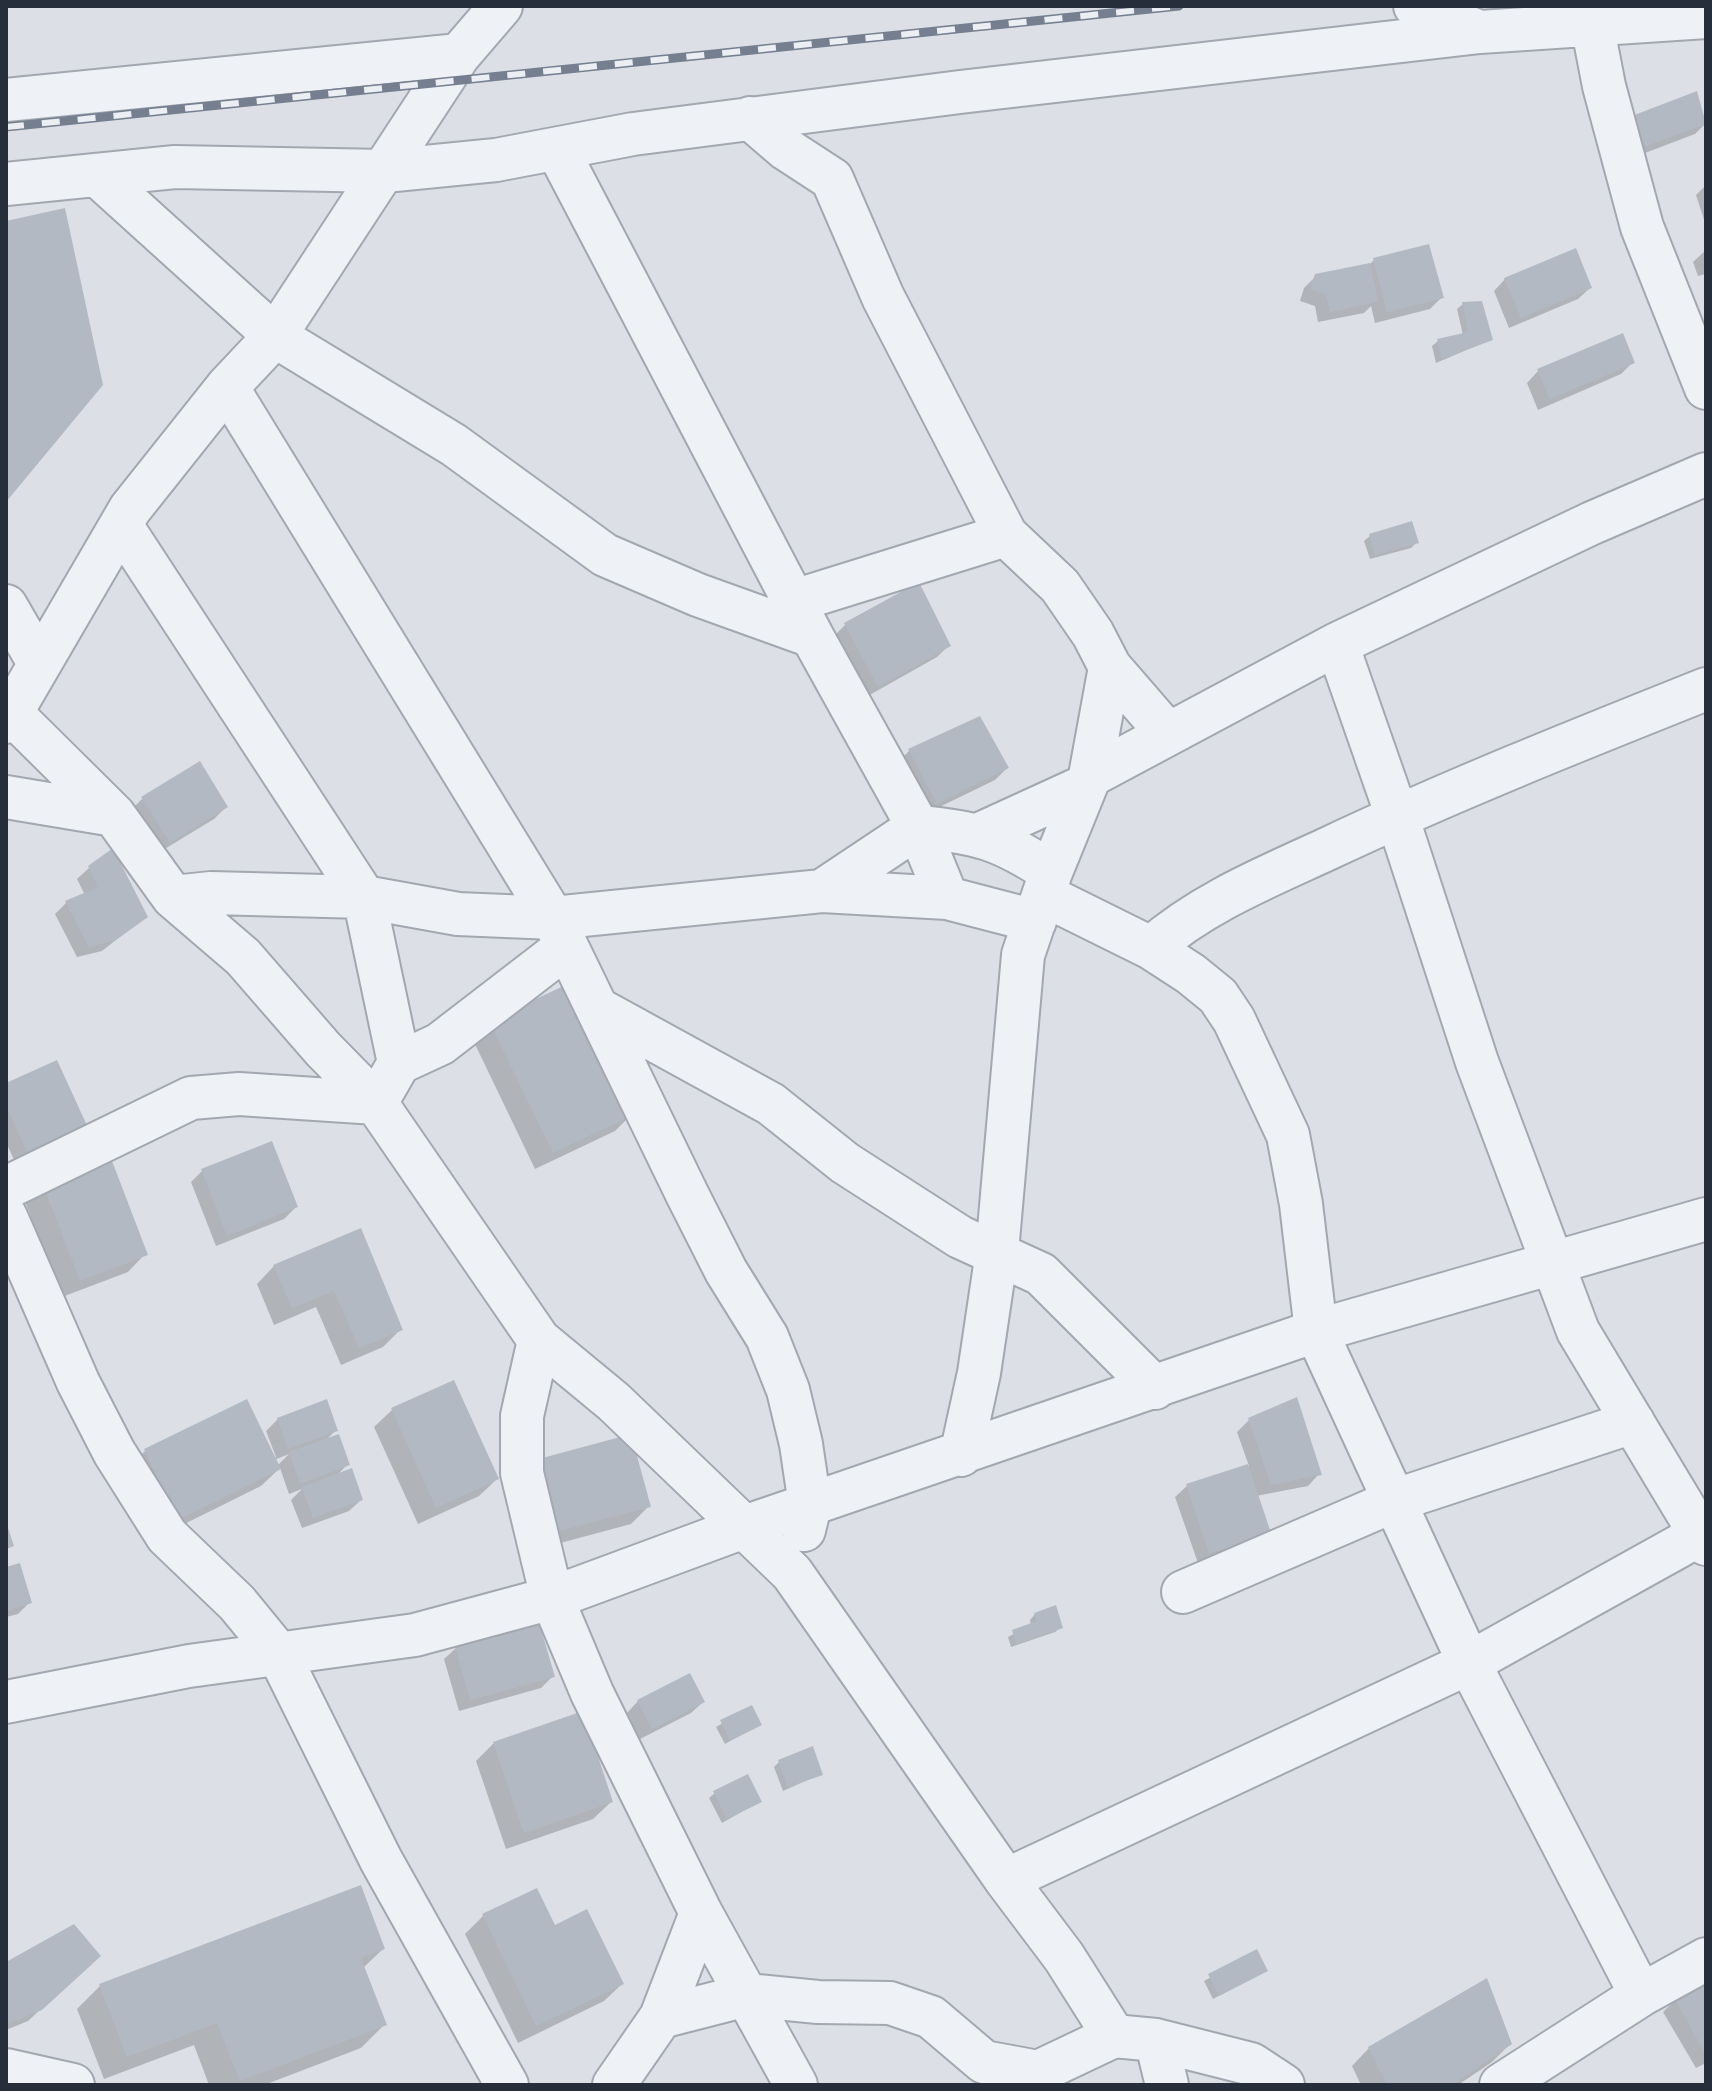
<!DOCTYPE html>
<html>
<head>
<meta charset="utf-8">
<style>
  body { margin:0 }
  #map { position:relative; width:1712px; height:2091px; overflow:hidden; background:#dce0e6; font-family:Arial,sans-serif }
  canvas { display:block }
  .frame { position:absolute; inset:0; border:8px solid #262e3c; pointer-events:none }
</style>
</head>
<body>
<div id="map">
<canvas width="1712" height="2091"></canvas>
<div class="frame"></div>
</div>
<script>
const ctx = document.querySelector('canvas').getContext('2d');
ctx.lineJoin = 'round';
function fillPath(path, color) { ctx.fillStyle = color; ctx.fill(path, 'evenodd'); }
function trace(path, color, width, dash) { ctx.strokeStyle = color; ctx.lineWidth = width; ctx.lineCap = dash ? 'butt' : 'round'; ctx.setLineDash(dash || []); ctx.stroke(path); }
fillPath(new Path2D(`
  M 1696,94 L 1706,123 L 1695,134 L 1624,161 Z
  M 1706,185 L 1706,226 L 1696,195 Z
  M 1705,251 L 1706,274 L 1698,276 L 1693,262 Z
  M 1374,260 L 1442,297 L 1430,309 L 1375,323 L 1371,306 L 1364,313 L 1318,322 L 1315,306 L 1300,301 L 1304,288 L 1316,276 L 1369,265 Z
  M 1505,279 L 1590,288 L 1578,299 L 1509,328 L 1494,291 Z
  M 1463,304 L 1490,340 L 1436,363 L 1432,346 L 1438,341 L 1463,335 L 1457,309 Z
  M 1633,362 L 1621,374 L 1538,410 L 1527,383 L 1538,371 Z
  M 1370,536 L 1417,542 L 1411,548 L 1370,559 L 1364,541 Z
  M 919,585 L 948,646 L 937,657 L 866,697 L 833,637 L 845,625 Z
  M 910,750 L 1007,768 L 995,780 L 925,814 L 898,762 Z
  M 143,798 L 226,807 L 214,819 L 158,853 L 131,810 Z
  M 89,868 L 145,917 L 102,951 L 77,957 L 55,914 L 66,903 L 85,895 L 77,879 Z
  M 491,1022 L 632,1114 L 615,1131 L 535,1169 L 473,1040 Z
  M 6,1085 L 88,1132 L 18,1169 L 6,1142 Z
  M 202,1171 L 296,1207 L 284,1219 L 216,1246 L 191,1182 Z
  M 42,1181 L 145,1254 L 128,1272 L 62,1297 L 24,1199 Z
  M 360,1231 L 400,1330 L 383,1347 L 341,1365 L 316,1307 L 274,1325 L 257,1284 L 274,1266 Z
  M 246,1402 L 273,1458 L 276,1457 L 266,1431 L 278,1419 L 336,1430 L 325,1441 L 348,1464 L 336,1476 L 361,1500 L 349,1511 L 302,1528 L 291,1500 L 302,1489 L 289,1494 L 280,1468 L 261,1486 L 160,1536 L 127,1469 L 145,1451 ZM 289,1454 L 277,1466 L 274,1460 Z
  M 392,1410 L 497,1479 L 479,1496 L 418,1524 L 374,1427 Z
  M 1249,1420 L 1319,1474 L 1308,1486 L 1256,1496 L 1270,1536 L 1198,1563 L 1175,1497 L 1187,1486 L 1249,1466 L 1237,1432 Z
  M 519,1480 L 649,1506 L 631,1524 L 538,1549 Z
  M 6,1570 L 30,1602 L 18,1614 L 6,1617 Z
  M 1035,1614 L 1061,1627 L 1055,1632 L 1011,1647 L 1008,1637 L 1031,1625 L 1030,1620 Z
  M 456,1648 L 552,1677 L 541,1688 L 459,1711 L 444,1659 Z
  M 638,1701 L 703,1702 L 691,1713 L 640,1739 L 627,1713 Z
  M 751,1707 L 760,1724 L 725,1744 L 716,1727 Z
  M 494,1743 L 611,1802 L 593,1819 L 506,1849 L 476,1761 Z
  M 779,1762 L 821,1774 L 783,1791 L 774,1767 Z
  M 715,1793 L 759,1802 L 722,1823 L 709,1798 Z
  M 536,1890 L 554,1928 L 622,1984 L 604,2001 L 518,2043 L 465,1934 L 483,1916 Z
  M 74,1927 L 86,1967 L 28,2021 L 6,2030 L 6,1964 Z
  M 383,1949 L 363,1968 L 384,2025 L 361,2048 L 264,2085 L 209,2085 L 194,2045 L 104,2079 L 77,2009 L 100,1986 Z
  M 1256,1952 L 1265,1971 L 1213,1999 L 1204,1981 Z
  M 1706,1986 L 1706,2063 L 1696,2068 L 1663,2012 L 1675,2000 Z
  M 1510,2044 L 1492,2062 L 1458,2085 L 1361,2085 L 1352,2066 L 1369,2048 Z`), '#0003');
fillPath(new Path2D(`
  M 1697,91 L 1706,124 L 1635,150 L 1624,119 Z
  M 65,208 L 103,385 L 6,502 L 6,221 Z
  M 1429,244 L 1444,298 L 1387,312 L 1373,258 Z
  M 1576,248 L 1592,288 L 1521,318 L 1504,278 Z
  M 1370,263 L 1378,302 L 1330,312 L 1326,295 L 1310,289 L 1315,274 Z
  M 1482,301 L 1493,340 L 1442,359 L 1437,339 L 1468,332 L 1462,302 Z
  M 1623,333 L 1635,363 L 1550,399 L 1537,369 Z
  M 1412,521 L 1419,543 L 1375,555 L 1369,534 Z
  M 919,582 L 951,646 L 878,687 L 844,623 Z
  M 980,716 L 1009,768 L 937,804 L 908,749 Z
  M 200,761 L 228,807 L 170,843 L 141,797 Z
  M 113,848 L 148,917 L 116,940 L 89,947 L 65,901 L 98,887 L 88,866 Z
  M 572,982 L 635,1114 L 553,1153 L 489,1021 Z
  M 57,1060 L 90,1132 L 30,1159 L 6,1105 L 6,1083 Z
  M 272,1141 L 298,1207 L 227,1236 L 201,1169 Z
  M 109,1153 L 148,1255 L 80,1281 L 41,1179 Z
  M 361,1228 L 403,1330 L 359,1348 L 334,1291 L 292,1308 L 273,1265 Z
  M 454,1380 L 499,1479 L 436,1508 L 391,1408 Z
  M 1297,1397 L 1322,1475 L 1271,1485 L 1248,1418 Z
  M 247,1399 L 281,1469 L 178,1520 L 144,1449 Z
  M 327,1399 L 338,1431 L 288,1449 L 277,1418 Z
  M 339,1434 L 350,1465 L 300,1484 L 289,1452 Z
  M 631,1434 L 651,1507 L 555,1532 L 535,1460 Z
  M 1248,1464 L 1272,1536 L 1209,1553 L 1186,1484 Z
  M 352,1468 L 363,1500 L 313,1518 L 302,1487 Z
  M 6,1522 L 14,1546 L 6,1549 Z
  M 20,1563 L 32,1603 L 6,1611 L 6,1567 Z
  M 1056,1605 L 1063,1628 L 1016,1644 L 1012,1630 L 1037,1621 L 1034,1613 Z
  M 539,1622 L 555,1677 L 470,1700 L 455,1646 Z
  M 690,1673 L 705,1702 L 652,1729 L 637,1700 Z
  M 752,1705 L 762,1725 L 730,1741 L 720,1720 Z
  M 583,1711 L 613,1802 L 524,1833 L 493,1742 Z
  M 813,1746 L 823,1775 L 788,1787 L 778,1760 Z
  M 748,1774 L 762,1802 L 727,1819 L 713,1791 Z
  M 361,1885 L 385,1949 L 361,1958 L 387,2025 L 240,2081 L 217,2023 L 127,2057 L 99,1984 Z
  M 537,1888 L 555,1925 L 587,1909 L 624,1984 L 536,2026 L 482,1914 Z
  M 74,1924 L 101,1956 L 42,2010 L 7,2024 L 6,1962 Z
  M 1257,1949 L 1268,1971 L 1219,1996 L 1208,1974 Z
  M 1487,1978 L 1512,2044 L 1452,2085 L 1387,2085 L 1368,2047 Z
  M 1706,1984 L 1706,2055 L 1674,1998 Z`), '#b3b9c3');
const minor = new Path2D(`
  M 1415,6 L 1475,30
  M 1592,24 L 1604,86 L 1642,227 L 1706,388
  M 6,100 L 459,55
  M 750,118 L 786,149 L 832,179 L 883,297 L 1006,535 L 1060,586 L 1093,634 L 1110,667 L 1168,734
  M 557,149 L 812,636 L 918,827 L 947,898
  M 97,175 L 275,336 L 454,445 L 605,555 L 698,595 L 812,636
  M 6,184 L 175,167 L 385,171 L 496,160 L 633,134 L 960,92 L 1480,32 L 1706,17
  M 227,387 L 553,918 L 687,1194 L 726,1271 L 767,1337 L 788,1390 L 801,1444 L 810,1505 L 804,1530
  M 121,525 L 364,897 L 399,1063
  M 794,601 L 1006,535
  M 6,606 L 39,663
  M 1337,644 L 1397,816 L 1477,1062 L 1578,1331 L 1706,1544
  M 11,713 L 114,815 L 173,897 L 243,957 L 323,1049 L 376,1103 L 539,1340 L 614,1402 L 792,1573 L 1006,1880 L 1064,1957 L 1114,2036
  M 6,722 L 130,509 L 227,387 L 275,336 L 459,55 L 501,6
  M 1090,776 L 1337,644 L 1592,523 L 1706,474
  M 6,797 L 114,815
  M 980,834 L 1085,786
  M 822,891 L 918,827 C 977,832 1001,839 1051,872
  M 1046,896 L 1151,948 L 1191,974 L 1218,996 L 1234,1020 L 1288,1135 L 1301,1204 L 1316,1331 L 1469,1663 L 1641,1995
  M 173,897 L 211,893 L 364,897 L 458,914 L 553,918 L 822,891 L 947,898 L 1035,921
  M 1151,948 C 1201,904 1264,878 1325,850 C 1450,791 1578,740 1706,689
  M 598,1009 L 771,1104 L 845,1163 L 960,1237 L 1041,1274 L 1155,1388
  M 6,1188 L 191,1098 L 239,1094 L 376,1103 L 399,1063 L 440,1044 L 566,947
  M 6,1217 L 78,1382 L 114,1452 L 167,1536 L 237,1603 L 278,1653 L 381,1860 L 507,2085
  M 539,1340 L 522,1416 L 522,1473 L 552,1598 L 592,1693 L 701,1913 L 796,2085
  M 961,1455 L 979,1373 L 997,1252 L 1023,955 L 1051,872 L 1090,776 L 1110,667
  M 1183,1592 L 1396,1500 L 1633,1422
  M 6,1702 L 189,1666 L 415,1635 L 552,1598 L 744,1527 L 1316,1331 L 1706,1219
  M 1006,1880 L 1469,1663 L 1701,1534
  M 661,2017 L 747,1995 L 818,2002 L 890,2003 L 931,2017 L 984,2062 L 1038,2072 L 1114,2036 L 1156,2040 L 1251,2064 L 1283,2085
  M 1156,2040 L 1167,2085
  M 6,2070 L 73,2085
  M 614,2085 L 661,2017 L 701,1913
  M 1501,2085 L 1641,1995 L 1706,1959`);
trace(minor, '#a2a7b0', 46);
trace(minor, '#eef1f5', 42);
const rail = new Path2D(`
  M 6,127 L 1179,6`);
trace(rail, '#757f90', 9);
trace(rail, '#ebeff4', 6, [18]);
</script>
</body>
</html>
